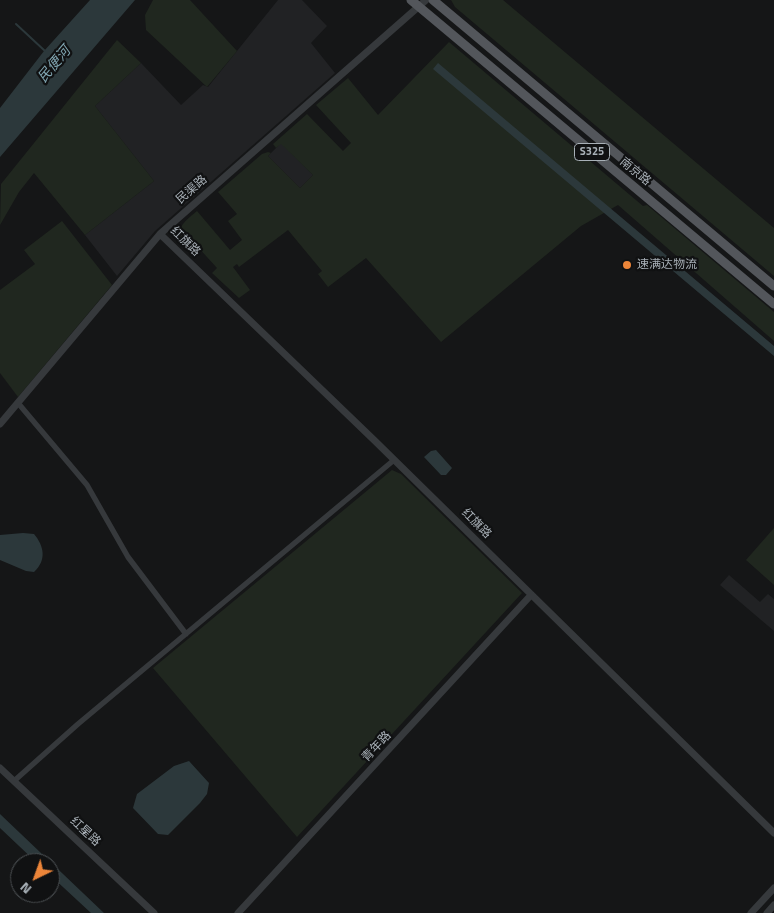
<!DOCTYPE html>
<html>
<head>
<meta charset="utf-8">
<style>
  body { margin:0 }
  #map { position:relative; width:774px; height:913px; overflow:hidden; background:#151617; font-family:"Titillium Web",sans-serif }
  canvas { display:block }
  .north { position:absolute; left:10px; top:853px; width:50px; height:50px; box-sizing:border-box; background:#101112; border:1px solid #4d5154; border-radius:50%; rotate:222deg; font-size:14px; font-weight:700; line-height:20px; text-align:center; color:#a8b0b7 }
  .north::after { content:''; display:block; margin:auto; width:18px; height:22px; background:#ec8539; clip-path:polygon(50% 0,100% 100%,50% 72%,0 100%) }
</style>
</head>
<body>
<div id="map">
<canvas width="774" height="913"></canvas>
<div class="north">N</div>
</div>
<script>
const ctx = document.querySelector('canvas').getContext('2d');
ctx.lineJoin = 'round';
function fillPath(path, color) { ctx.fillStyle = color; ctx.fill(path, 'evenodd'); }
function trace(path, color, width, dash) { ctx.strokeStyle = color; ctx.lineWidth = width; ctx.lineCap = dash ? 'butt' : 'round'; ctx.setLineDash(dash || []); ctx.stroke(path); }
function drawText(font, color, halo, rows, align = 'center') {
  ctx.font = font + ' "Titillium Web","Noto Sans SC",sans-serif'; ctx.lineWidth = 4.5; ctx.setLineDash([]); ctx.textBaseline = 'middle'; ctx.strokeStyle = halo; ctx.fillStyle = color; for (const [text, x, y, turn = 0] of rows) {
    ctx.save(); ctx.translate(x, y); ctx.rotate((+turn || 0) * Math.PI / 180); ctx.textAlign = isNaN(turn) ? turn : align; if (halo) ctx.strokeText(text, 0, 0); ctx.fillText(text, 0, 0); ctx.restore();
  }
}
fillPath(new Path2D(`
  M 278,0 L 302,0 L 327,26 L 311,43 L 335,73 L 155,231 L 117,276 L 85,235 L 154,181 L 95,106 L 141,63 L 181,105 L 203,85 L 208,87 Z
  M 281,143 L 313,175 L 300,188 L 268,156 Z
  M 729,575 L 760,602 L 768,594 L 774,599 L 774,631 L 720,585 Z`), '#212224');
fillPath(new Path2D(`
  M 153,0 L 190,0 L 237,51 L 207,87 L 146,30 L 145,15 Z
  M 451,0 L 503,0 L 774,228 L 774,276 L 455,7 Z
  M 117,40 L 141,63 L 95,106 L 154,181 L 85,235 L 34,173 L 19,192 L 0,225 L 1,184 Z
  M 449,42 L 643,206 L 647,205 L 774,312 L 774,341 L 618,205 L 581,226 L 441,342 L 366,258 L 328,287 L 318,274 L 322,271 L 288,230 L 239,267 L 237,264 L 233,267 L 250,290 L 239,298 L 212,273 L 217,268 L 186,234 L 181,238 C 176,226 189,218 197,211 L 230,250 L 242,240 L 228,221 L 237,214 L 218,192 L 262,154 L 268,152 L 271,153 L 268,156 L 300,188 L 313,175 L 281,144 L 276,148 L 273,144 L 307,114 L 343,151 L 351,143 L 316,105 L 348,78 L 378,115 Z
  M 62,221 L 112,285 L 18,397 L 0,373 L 0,290 L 35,264 L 24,250 Z
  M 392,470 L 401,474 L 522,593 L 297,837 L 153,668 Z
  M 774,528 L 774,585 L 746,560 Z`), '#20271f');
fillPath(new Path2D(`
  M 90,0 L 135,0 L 0,157 L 0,108 L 44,51 Z
  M 438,63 L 774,346 L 774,356 L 433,69 Z
  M 436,450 L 452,468 L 446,475 L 441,475 L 424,457 L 431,451 Z
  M 23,533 L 34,534 C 44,546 47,560 34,572 L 26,571 L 0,560 L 0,535 Z
  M 189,761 L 209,783 L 207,794 L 200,803 L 168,835 L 158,834 L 133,808 L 137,794 L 174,766 Z
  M 0,814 L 104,913 L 91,913 L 50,875 L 50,863 L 37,863 L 0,828 Z`), '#2c383b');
trace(new Path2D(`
  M 16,24 L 45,51`), '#2c383b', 2);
trace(new Path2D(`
  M 18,403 L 87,485 L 128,557 L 186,634
  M 14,781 L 78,724 L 394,460`), '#36393c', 5.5);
trace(new Path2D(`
  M 160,234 L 374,440 L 774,833
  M 0,424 L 160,234 L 426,0
  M 0,768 L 154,913
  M 238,913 L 531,595
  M 751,913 L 774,888
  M 767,913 L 774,905`), '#36393c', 7);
trace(new Path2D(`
  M 411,0 L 774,304
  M 433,0 L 774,286`), '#53565b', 9);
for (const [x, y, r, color] of [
  [627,265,5,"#ec8539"]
]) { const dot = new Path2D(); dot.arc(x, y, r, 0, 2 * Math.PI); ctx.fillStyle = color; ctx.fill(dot); trace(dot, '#101112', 2); }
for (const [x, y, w] of [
  [592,152,35]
]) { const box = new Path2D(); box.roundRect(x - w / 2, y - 8.5, w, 17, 4); ctx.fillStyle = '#101112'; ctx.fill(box); trace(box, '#a8b0b7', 1); }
drawText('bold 11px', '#a8b0b7', null, [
  ["S325",592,152]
]);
drawText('12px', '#a8b0b7', '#101112', [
  ["南京路",635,172,40],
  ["民渠路",192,190,-41],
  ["红旗路",185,242,44],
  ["红旗路",476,524,45],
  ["青年路",377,747,-47],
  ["红星路",85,832,43]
]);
drawText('12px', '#a8b0b7', '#101112', [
  ["速满达物流",637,265]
], 'left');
drawText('italic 14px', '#80a5b1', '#101112', [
  ["民便河",55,65,-50]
]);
</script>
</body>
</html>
